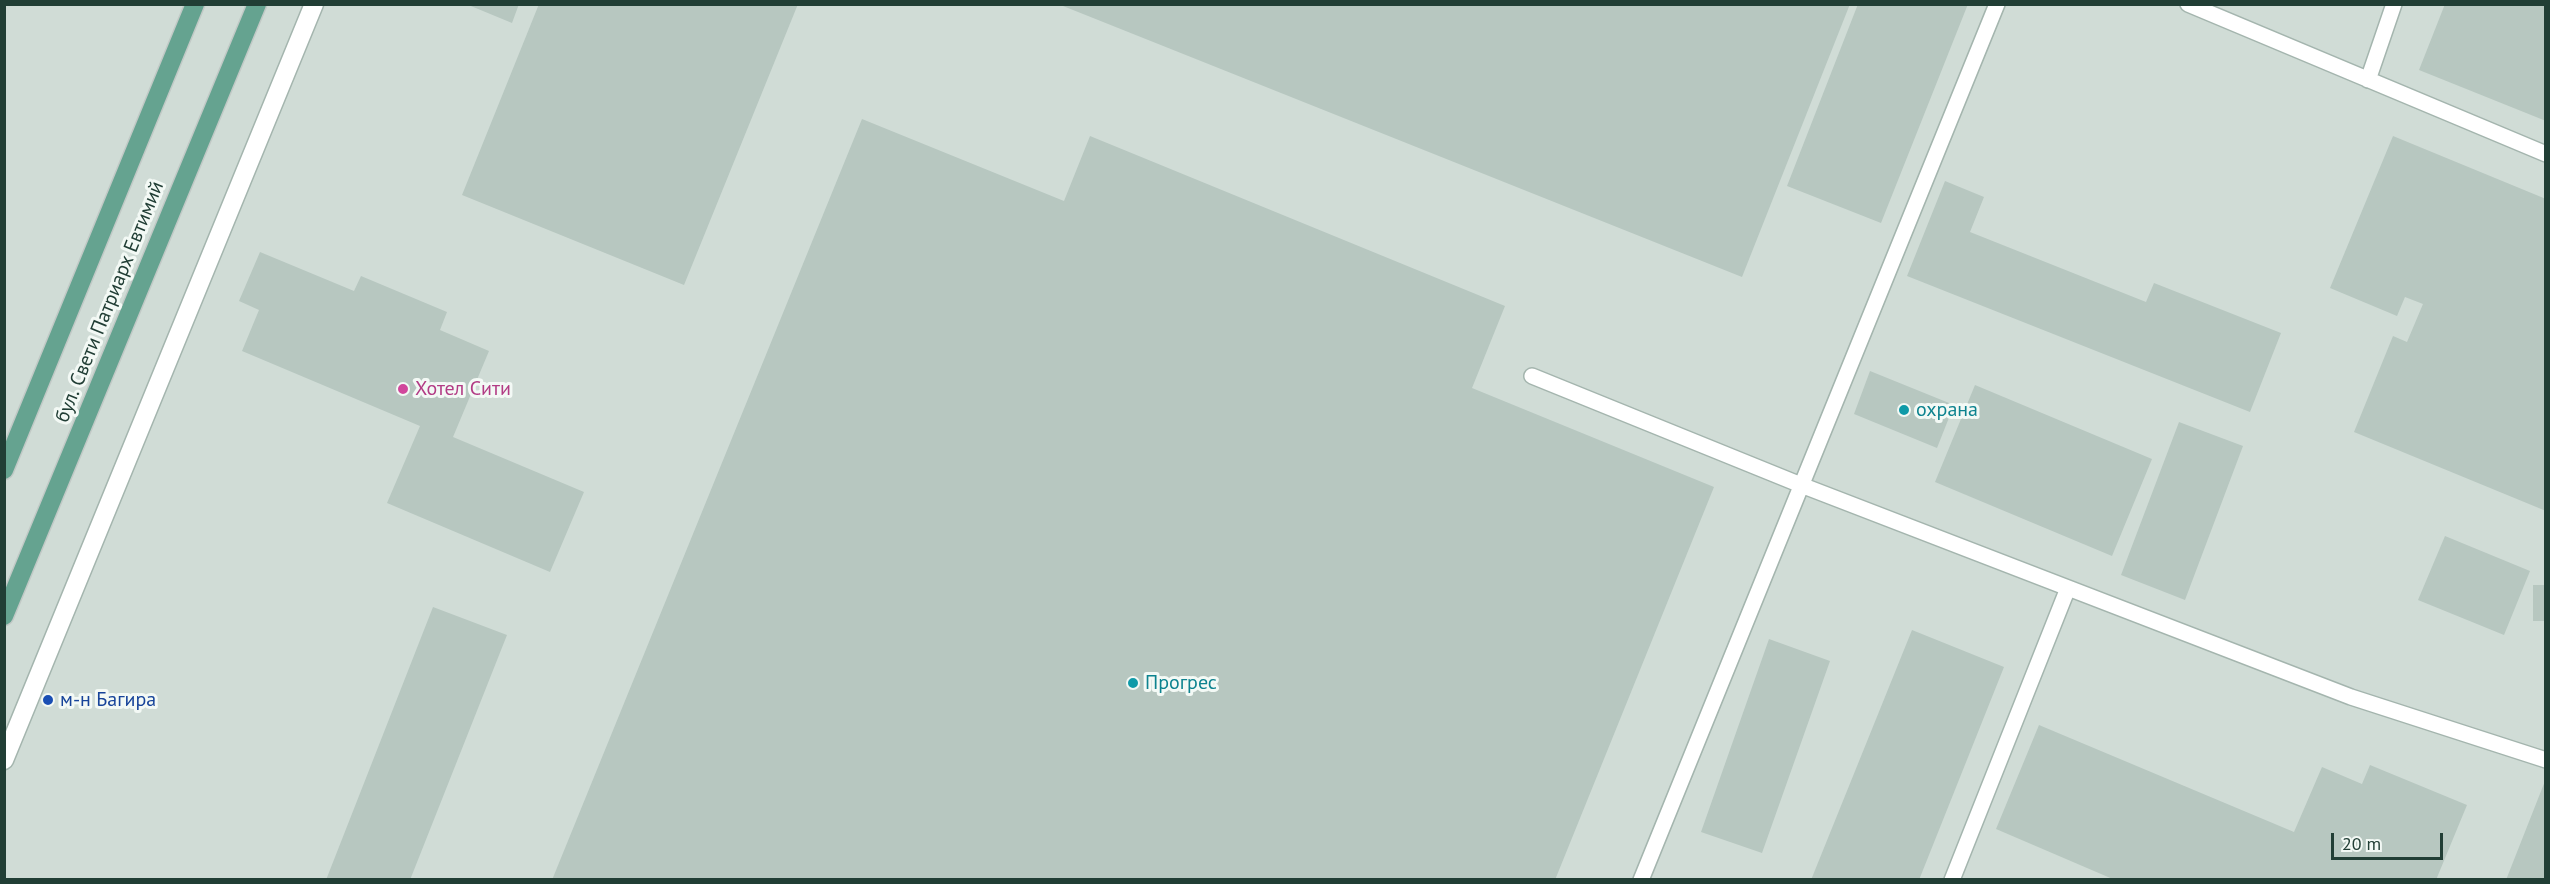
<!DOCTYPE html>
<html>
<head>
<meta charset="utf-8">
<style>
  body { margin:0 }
  #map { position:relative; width:2550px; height:884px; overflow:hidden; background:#e2ede7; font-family:"PT Sans",sans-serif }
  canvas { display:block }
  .frame { position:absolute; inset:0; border:6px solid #213e35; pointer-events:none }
  .scale { position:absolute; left:2331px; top:833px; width:112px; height:27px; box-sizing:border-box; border:3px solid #213e35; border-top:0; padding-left:8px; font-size:18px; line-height:21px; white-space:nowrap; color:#213e35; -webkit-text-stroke:4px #f3f9f5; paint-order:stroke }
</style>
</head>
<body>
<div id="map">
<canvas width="2550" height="884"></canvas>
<div class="frame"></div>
<div class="scale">20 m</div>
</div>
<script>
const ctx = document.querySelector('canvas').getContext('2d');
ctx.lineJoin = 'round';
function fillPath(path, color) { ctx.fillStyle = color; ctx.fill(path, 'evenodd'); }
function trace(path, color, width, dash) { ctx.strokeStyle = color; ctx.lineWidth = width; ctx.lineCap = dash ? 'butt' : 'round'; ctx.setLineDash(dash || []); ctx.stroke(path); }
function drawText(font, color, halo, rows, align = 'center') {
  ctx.font = font + ' "PT Sans",sans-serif'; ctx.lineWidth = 6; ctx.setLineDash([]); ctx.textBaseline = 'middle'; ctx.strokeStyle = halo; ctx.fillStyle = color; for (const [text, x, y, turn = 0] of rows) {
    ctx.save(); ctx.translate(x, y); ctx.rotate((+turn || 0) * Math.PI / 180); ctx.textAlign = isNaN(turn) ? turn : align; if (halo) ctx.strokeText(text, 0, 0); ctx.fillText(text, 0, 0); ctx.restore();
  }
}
fillPath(new Path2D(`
  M 5,5 L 2545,5 L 2545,879 L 5,879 Z`), '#d0dcd6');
fillPath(new Path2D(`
  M 466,4 L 519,4 L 512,23 Z
  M 539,4 L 798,4 L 684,285 L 462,195 Z
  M 1058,4 L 1850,4 L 1742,277 Z
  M 1858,4 L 1968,4 L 1881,223 L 1787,186 Z
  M 2445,4 L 2546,4 L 2546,121 L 2419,70 Z
  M 862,119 L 1064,201 L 1090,136 L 1505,306 L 1472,388 L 1714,487 L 1555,880 L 552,880 Z
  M 2393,136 L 2546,199 L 2546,511 L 2354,432 L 2393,336 L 2407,342 L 2423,304 L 2405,297 L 2397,316 L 2330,288 Z
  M 1945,181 L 1984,197 L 1970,232 L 2146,302 L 2154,283 L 2281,333 L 2250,412 L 1907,276 Z
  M 260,252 L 354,291 L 361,276 L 447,312 L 440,330 L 489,351 L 453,437 L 584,492 L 550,572 L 387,503 L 420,426 L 242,351 L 259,310 L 239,301 Z
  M 1870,371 L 1954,405 L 1937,448 L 1854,414 Z
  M 1975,385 L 2152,459 L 2112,556 L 1935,482 Z
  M 2179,422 L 2243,446 L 2185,600 L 2121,575 Z
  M 2445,536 L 2530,571 L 2504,635 L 2418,600 Z
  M 2533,585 L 2546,585 L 2546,621 L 2533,621 Z
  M 433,607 L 507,635 L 410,880 L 326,880 Z
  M 1912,630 L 2004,667 L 1919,880 L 1811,880 Z
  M 1769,639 L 1830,661 L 1762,853 L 1701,832 Z
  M 2039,725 L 2294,832 L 2322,767 L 2362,784 L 2370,765 L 2467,805 L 2436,880 L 2115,880 L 1996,829 Z
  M 2545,781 L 2546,880 L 2506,880 Z`), '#b7c7c0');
const lane = new Path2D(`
  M 2188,4 L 2546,154
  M 2368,80 L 2394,4
  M 1532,376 L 1801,485 L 2351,697 L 2546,760
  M 1641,880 C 1759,588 1880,297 1997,4
  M 1952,880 L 2068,588`);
const street = new Path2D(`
  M 4,760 L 314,4`);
const primary = new Path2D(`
  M 4,470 L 195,4
  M 4,616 L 257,4`);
trace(lane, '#a4b5ae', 18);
trace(street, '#a4b5ae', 21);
trace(primary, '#c1c9c6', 21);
trace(lane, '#fff', 15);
trace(street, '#fff', 18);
trace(primary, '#65a390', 18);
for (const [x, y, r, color] of [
  [403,389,6,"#d1479c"],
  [1904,410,6,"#0f9aa8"],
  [1133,683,6,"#0f9aa8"],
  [48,700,6,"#1a4fb4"]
]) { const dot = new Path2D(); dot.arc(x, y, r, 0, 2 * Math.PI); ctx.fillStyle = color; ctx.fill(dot); trace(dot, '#f3f9f5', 2); }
drawText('20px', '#213e35', '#f3f9f5', [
  ["бул. Свети Патриарх Евтимий",110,302,-68]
]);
drawText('20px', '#b23c85', '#f3f9f5', [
  ["Хотел Сити",415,389]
], 'left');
drawText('20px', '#0d838f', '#f3f9f5', [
  ["охрана",1916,410],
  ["Прогрес",1145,683]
], 'left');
drawText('20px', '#164399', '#f3f9f5', [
  ["м-н Багира",60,700]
], 'left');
</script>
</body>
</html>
